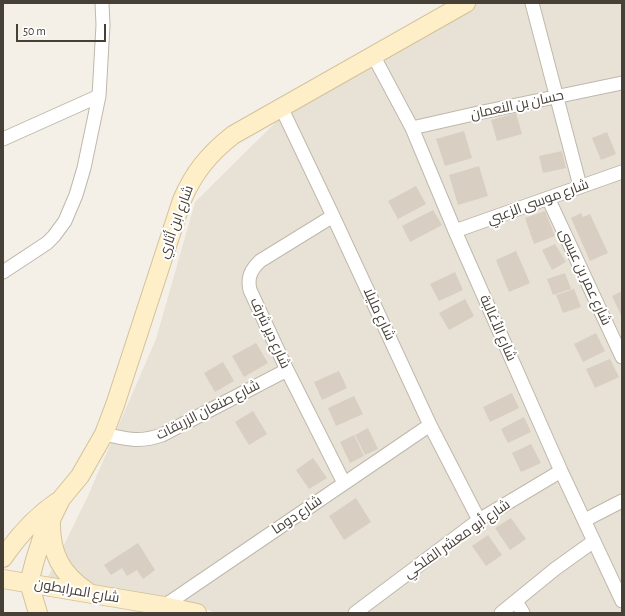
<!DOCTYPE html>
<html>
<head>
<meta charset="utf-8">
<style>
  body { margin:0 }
  #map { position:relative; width:625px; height:616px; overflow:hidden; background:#f4f0e8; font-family:"Alegreya Sans",sans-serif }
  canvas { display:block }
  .frame { position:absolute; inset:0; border:4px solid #474037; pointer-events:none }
  .scale { position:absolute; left:16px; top:24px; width:90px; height:18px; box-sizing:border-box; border:2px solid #474037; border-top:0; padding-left:5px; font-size:12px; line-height:14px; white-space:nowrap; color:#474037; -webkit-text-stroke:3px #fff; paint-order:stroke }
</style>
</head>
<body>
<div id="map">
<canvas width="625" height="616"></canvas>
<div class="frame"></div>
<div class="scale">50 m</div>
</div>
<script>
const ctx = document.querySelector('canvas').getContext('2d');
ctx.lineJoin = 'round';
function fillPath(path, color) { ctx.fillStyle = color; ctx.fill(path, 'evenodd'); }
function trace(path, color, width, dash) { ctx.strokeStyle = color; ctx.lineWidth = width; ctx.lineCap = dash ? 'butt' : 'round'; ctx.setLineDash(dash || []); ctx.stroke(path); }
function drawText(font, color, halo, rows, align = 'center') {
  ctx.font = font + ' "Alegreya Sans",Cairo,sans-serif'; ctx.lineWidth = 4; ctx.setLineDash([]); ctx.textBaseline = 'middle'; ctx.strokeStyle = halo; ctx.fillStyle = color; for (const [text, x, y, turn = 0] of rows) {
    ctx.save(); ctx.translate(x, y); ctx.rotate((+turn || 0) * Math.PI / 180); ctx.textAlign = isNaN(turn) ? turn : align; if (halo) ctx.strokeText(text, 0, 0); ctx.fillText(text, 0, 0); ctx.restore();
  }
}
fillPath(new Path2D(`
  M 476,3 L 622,3 L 622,613 L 215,613 L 200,606 L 46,581 L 87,498 L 156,339 L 195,202 L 283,115 L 394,45 Z`), '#e8e2d6');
fillPath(new Path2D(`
  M 516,113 L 522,134 L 497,141 L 491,120 Z
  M 464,131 L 472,158 L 445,166 L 436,139 Z
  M 607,132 L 616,154 L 601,160 L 592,138 Z
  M 562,151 L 566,168 L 543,173 L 539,156 Z
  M 479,166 L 488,196 L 458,205 L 449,175 Z
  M 416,186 L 426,204 L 398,219 L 388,201 Z
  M 433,210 L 442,225 L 410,242 L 402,226 Z
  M 545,211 L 555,236 L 534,244 L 525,218 Z
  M 581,213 L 583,217 L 590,214 L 608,253 L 590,261 L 571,218 Z
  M 555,244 L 566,262 L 552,270 L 542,250 Z
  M 516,251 L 530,283 L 509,292 L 496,260 Z
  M 455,272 L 463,290 L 439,301 L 430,284 Z
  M 565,273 L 571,289 L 553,295 L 547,279 Z
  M 574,289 L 581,307 L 563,313 L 556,295 Z
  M 622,291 L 622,314 L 621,315 L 612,296 Z
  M 465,299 L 474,316 L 449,330 L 439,313 Z
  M 596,333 L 605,351 L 583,362 L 574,344 Z
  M 256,343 L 268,363 L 244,377 L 232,356 Z
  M 610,359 L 619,377 L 595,388 L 586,369 Z
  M 223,362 L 234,381 L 215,392 L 204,373 Z
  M 339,371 L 347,388 L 322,400 L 314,382 Z
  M 512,393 L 519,408 L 490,422 L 483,407 Z
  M 354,396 L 363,414 L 336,426 L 328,408 Z
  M 253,411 L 267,434 L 249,445 L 235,422 Z
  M 524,417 L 531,432 L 508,443 L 501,429 Z
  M 368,428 L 378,449 L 365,455 L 355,435 Z
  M 354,435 L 364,456 L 350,463 L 340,442 Z
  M 531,444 L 541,463 L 521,472 L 512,453 Z
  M 313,458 L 327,478 L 309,489 L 296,470 Z
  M 356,498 L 371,522 L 344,540 L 329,516 Z
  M 511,518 L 526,539 L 510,550 L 495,528 Z
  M 488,535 L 502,555 L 486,566 L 472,546 Z
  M 138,543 L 155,570 L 143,579 L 137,570 L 127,576 L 122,568 L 111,575 L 104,565 Z`), '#d8cec1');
const street = new Path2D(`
  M 532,3 L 580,186
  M 373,55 L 412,128 L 455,231 L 561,471 L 622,601
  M 281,107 L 333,216 L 430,425 L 479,520
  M 412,128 L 478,113 L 622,83
  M 3,139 L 99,96
  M 548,198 L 622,357
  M 333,216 L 260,261 C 251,270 247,277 250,290 L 287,370 L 344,483
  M 455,231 L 622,172
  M 3,272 L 47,243 L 54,236 L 65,221 L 76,195 L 84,168 L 99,96 L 103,25 L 102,3
  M 104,434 C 127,439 138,443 162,435 L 287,370
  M 585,520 L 622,501
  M 516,601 L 523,613
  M 164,606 L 430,425
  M 355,613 L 479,520 L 561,471
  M 501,613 L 555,569 L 594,541`);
const secondary = new Path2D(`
  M 51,520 C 50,553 61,574 88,592
  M 3,558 C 18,536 35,517 57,502
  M 3,579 L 164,606 L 197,613
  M 38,613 L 29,583 L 35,560 L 42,538 L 61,499 L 80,476 L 104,434 L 115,405 L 182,200 C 194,172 209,154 233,135 L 466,3`);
trace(street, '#bfb8ab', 15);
trace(secondary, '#d3c299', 20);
trace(street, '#fff', 13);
trace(secondary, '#feefc9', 18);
drawText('14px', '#474037', '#fff', [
  ["حسان بن النعمان",517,105,-12],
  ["شارع موسى الزعبي",538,202,-20],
  ["شارع ابن أثاري",176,222,-70],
  ["شارع عمر بن عيسى",585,277,65],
  ["شارع مليلا",379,314,65],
  ["شارع الأغالبة",498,328,66],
  ["شارع دير شرف",270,333,65],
  ["شارع صنعان الزريقات",208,410,-27],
  ["شارع دوما",297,515,-34],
  ["شارع أبو معشر الفلكي",457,539,-35],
  ["شارع المرابطون",77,591,10]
]);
</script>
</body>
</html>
